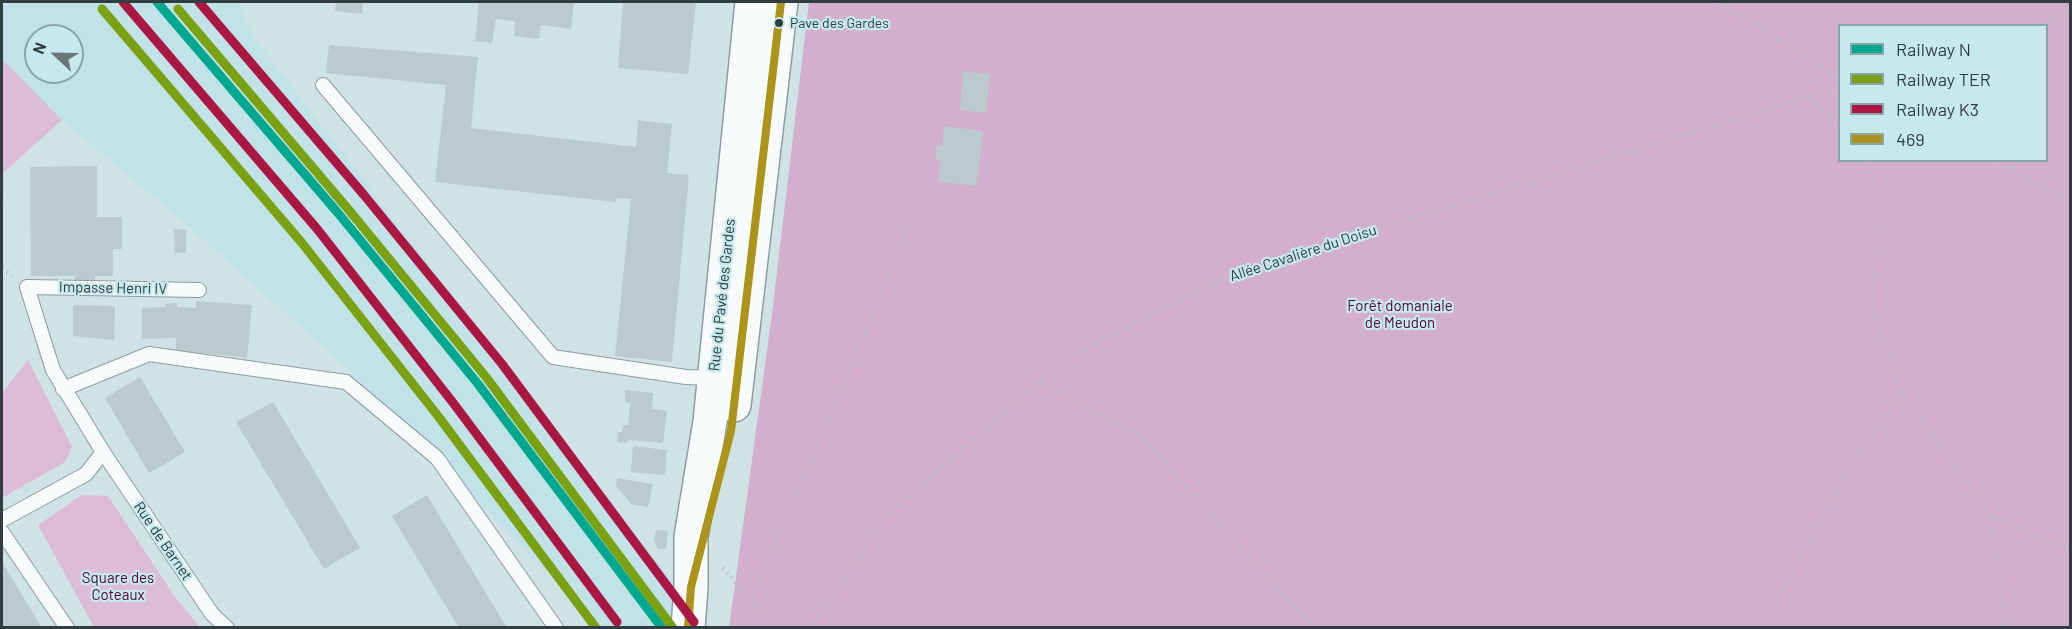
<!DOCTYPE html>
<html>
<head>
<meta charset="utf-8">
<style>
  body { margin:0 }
  #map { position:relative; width:2072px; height:629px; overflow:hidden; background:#cfe2e5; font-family:Barlow,sans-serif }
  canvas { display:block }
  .frame { position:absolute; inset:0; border:3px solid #303e40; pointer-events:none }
  .legend { position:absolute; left:1838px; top:24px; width:210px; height:138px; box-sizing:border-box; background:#c6e9ee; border:2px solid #8aa5a8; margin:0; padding:8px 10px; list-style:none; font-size:18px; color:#303e40 }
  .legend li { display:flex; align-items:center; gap:12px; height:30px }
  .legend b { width:30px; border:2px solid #8aa5a8 }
  .north { position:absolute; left:24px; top:24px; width:60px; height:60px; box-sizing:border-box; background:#c6e9ee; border:2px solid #8aa5a8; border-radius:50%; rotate:292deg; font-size:16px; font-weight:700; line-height:24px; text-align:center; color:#303e40 }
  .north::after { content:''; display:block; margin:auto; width:21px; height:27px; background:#68777a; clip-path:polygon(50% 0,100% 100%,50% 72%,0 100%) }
</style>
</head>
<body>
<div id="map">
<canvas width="2072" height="629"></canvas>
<div class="frame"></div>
<ul class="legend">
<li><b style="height:8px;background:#00a88f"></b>Railway N</li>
<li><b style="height:8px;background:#7aa113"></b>Railway TER</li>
<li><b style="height:8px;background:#aa1743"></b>Railway K3</li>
<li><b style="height:8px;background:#ac931a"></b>469</li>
</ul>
<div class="north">N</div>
</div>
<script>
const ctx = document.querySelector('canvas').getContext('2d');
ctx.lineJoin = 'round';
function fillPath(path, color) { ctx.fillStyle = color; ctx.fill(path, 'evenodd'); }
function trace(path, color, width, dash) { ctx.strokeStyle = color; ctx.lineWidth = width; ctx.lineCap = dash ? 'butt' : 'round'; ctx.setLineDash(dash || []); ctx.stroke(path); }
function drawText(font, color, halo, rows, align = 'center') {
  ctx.font = font + ' Barlow,sans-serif'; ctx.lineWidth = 4.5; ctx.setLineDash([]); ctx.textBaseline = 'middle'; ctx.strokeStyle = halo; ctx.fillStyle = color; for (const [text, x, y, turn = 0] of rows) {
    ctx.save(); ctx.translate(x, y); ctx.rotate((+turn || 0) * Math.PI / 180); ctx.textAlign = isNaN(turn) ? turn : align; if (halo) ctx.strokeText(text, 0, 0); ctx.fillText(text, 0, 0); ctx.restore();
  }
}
fillPath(new Path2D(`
  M 2,2 L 238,2 L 256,40 L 708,627 L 589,627 L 578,603 L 343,364 L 173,213 L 62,120 L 2,59 ZM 36,36 L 72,36 L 72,72 L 36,72 Z`), '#c1e3e7');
fillPath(new Path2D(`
  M 2,59 L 62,120 L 4,172 L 2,249 Z
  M 28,360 L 72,447 L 65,462 L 2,498 L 2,393 Z
  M 82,495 L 108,496 L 175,597 L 200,627 L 94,627 L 38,525 Z`), '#ddbcd7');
fillPath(new Path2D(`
  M 809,2 L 2070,2 L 2070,627 L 729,628 L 772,314 ZM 1840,26 L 2046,26 L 2046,160 L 1840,160 Z`), '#d4aecd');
fillPath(new Path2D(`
  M 336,2 L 363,2 L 362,14 L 335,11 Z
  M 479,2 L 574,2 L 571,29 L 541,25 L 539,39 L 514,36 L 515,21 L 496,19 L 492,43 L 475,41 Z
  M 623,2 L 696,2 L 688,74 L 618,68 Z
  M 329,45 L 478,57 L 471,128 L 636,147 L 638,120 L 672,124 L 667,173 L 689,175 L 672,362 L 615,356 L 631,199 L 617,198 L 616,202 L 435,182 L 446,85 L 326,73 Z
  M 963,71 L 990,74 L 986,113 L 960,110 Z
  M 944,126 L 983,131 L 977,186 L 938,182 L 941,160 L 935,160 L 937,145 L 942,146 Z
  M 97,166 L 97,217 L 122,217 L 122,249 L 113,249 L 113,276 L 95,276 L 95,282 L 75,282 L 75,276 L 31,276 L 30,167 Z
  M 174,229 L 186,230 L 186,253 L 175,253 Z
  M 196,301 L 252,305 L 247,358 L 176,350 L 176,338 L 142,339 L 142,308 L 166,307 L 165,304 L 177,303 L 177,307 L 196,308 Z
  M 73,305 L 115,306 L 114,340 L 73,336 Z
  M 140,377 L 185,452 L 149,473 L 105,398 Z
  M 625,390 L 653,393 L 652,409 L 667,411 L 663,443 L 628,440 L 627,443 L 617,442 L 618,432 L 622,432 L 623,425 L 628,425 L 630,403 L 625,402 Z
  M 273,402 L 360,548 L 324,569 L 236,422 Z
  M 633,446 L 667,450 L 665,475 L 631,472 Z
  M 617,478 L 653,484 L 648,507 L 631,504 L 616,486 Z
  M 427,495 L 507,628 L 459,628 L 392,516 Z
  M 656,530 L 668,531 L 666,549 L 658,549 L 654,540 Z
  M 2,562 L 42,628 L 2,628 Z`), '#bbcacc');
const lane = new Path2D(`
  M 323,85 L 553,357 L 686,377 L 714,378
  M 63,389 L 149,354 L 346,382 L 437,458 L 556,628
  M 103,452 L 212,614 L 227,628
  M 2,520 L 86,474 L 103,452 L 53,370 L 27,287 L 199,290
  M 2,532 L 67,628`);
const secondary = new Path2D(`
  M 734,405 L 781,2
  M 688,628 L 691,587 L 691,537 L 710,422 L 752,2`);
trace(lane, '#8d9c9e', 16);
trace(secondary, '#8d9c9e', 36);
trace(new Path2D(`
  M 1714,2 L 1755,23 L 1840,79
  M 2031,26 L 2070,13
  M 1810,96 L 1840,129
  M 1865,160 L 1879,200 L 1872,303 L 1902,393 L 1991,516 L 2070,550
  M 1993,160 L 2070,201
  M 2,268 L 12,276
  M 1040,383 L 1143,438 L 1254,564 L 1316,628
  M 1992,516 L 2005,628
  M 723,568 L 776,628
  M 752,601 L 915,213
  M 811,628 L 890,512 L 1070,357 L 1236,272 L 1840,87
  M 1762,628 L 1846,473 L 1902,393`), '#bec3c4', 4, [1.5, 4.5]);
trace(lane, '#f8fbfb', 14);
trace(secondary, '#f8fbfb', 33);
trace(new Path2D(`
  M 688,628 L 691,587 L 731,431 L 781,2`), '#ac931a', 8);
trace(new Path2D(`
  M 157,2 L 338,213 L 478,384 L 662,628`), '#00a88f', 9);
trace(new Path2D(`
  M 102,9 L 302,243 L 438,416 L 596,628
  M 178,9 L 348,209 L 486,377 L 673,628`), '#7aa113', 9);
trace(new Path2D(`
  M 123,2 L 318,230 L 454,404 L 617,622
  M 199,2 L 364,195 L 502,364 L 694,622`), '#aa1743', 9);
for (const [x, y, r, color] of [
  [779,23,5,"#303e40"]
]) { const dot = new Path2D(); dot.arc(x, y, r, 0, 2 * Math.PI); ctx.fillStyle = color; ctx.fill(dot); trace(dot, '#c6e9ee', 2); }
drawText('14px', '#303e40', '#c6e9ee', [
  ["Pave des Gardes",790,23]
], 'left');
drawText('15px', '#303e40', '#c6e9ee', [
  ["Allée Cavalière du Doisu",1303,253,-18],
  ["Impasse Henri IV",113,288,1],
  ["Rue du Pavé des Gardes",722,295,-84],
  ["Rue de Barnet",163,541,56]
]);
drawText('15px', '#52033d', '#c6e9ee', [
  ["Forêt domaniale",1400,306],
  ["de Meudon",1400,323],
  ["Square des",118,578],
  ["Coteaux",118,595]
]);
</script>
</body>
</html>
